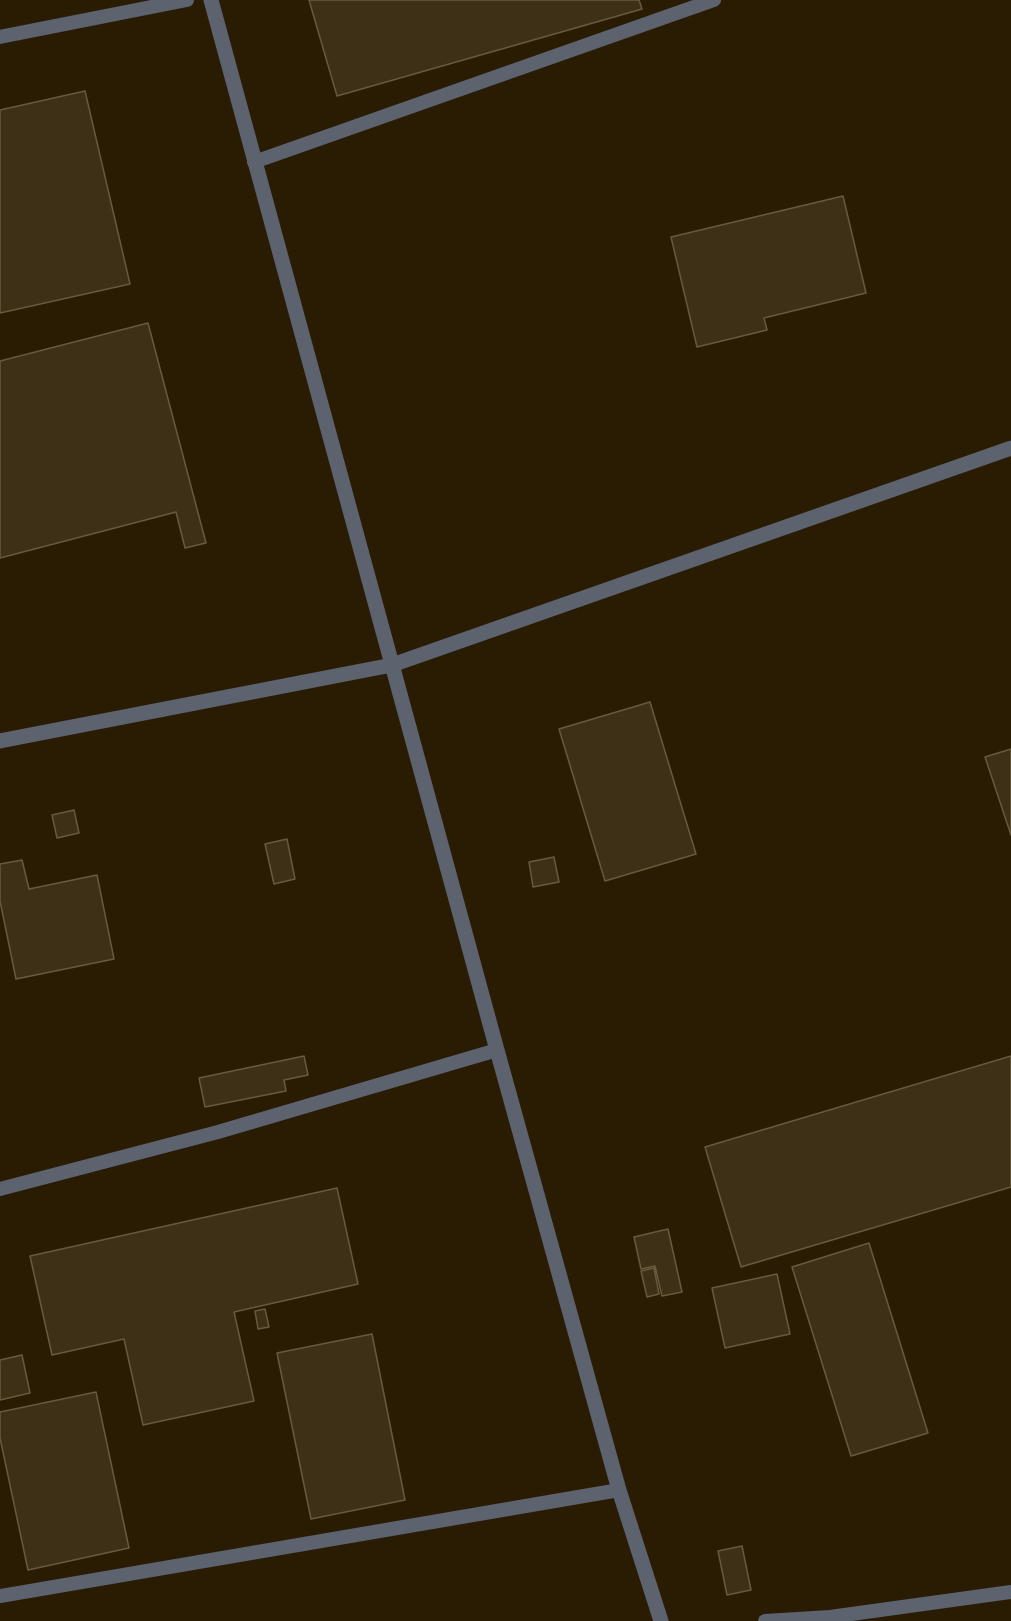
<!DOCTYPE html>
<html>
<head>
<meta charset="utf-8">
<style>
  body { margin:0 }
  canvas { display:block; background:#291c03 }
</style>
</head>
<body>
<canvas width="1011" height="1621"></canvas>
<script>
const ctx = document.querySelector('canvas').getContext('2d');
ctx.lineJoin = 'round';
function fillPath(path, color) { ctx.fillStyle = color; ctx.fill(path, 'evenodd'); }
function trace(path, color, width, dash) { ctx.strokeStyle = color; ctx.lineWidth = width; ctx.lineCap = dash ? 'butt' : 'round'; ctx.setLineDash(dash || []); ctx.stroke(path); }
const building = new Path2D(`
  M 309,0 L 639,0 L 642,9 L 337,96 Z
  M 85,91 L 130,284 L 0,313 L 0,110 Z
  M 843,196 L 866,293 L 764,318 L 767,330 L 697,347 L 671,237 Z
  M 148,323 L 206,543 L 185,548 L 176,512 L 0,558 L 0,361 Z
  M 650,702 L 696,854 L 605,881 L 559,729 Z
  M 1011,749 L 1011,835 L 985,757 Z
  M 74,810 L 79,833 L 57,838 L 52,815 Z
  M 287,839 L 295,879 L 274,884 L 265,844 Z
  M 554,857 L 559,882 L 533,887 L 529,862 Z
  M 22,860 L 29,889 L 97,875 L 114,959 L 16,979 L 0,901 L 0,864 Z
  M 304,1056 L 308,1075 L 284,1080 L 286,1091 L 205,1107 L 199,1078 Z
  M 1011,1056 L 1011,1187 L 741,1267 L 705,1147 Z
  M 337,1188 L 358,1284 L 234,1312 L 254,1401 L 143,1425 L 124,1339 L 52,1355 L 30,1256 Z
  M 668,1229 L 682,1292 L 662,1296 L 655,1266 L 641,1269 L 634,1237 Z
  M 869,1243 L 928,1433 L 851,1456 L 792,1267 Z
  M 654,1268 L 659,1294 L 647,1297 L 641,1271 Z
  M 777,1274 L 790,1334 L 725,1348 L 712,1288 Z
  M 265,1309 L 269,1327 L 258,1329 L 255,1311 Z
  M 372,1334 L 405,1500 L 311,1519 L 277,1353 Z
  M 22,1355 L 30,1393 L 0,1400 L 0,1360 Z
  M 96,1392 L 129,1548 L 28,1570 L 0,1438 L 0,1412 Z
  M 742,1546 L 751,1590 L 727,1595 L 718,1551 Z`);
fillPath(building, '#3e3017');
trace(building, '#68593f', 1.5);
trace(new Path2D(`
  M 0,37 L 187,0
  M 254,162 L 714,0
  M 0,1189 L 218,1132 L 497,1050
  M 0,1596 L 619,1490
  M 765,1621 L 830,1617 L 1011,1592`), '#5c626e', 14);
trace(new Path2D(`
  M 211,0 L 497,1050 L 619,1490 L 661,1621
  M 0,741 L 392,665 L 1011,448`), '#5c626e', 15);
</script>
</body>
</html>
